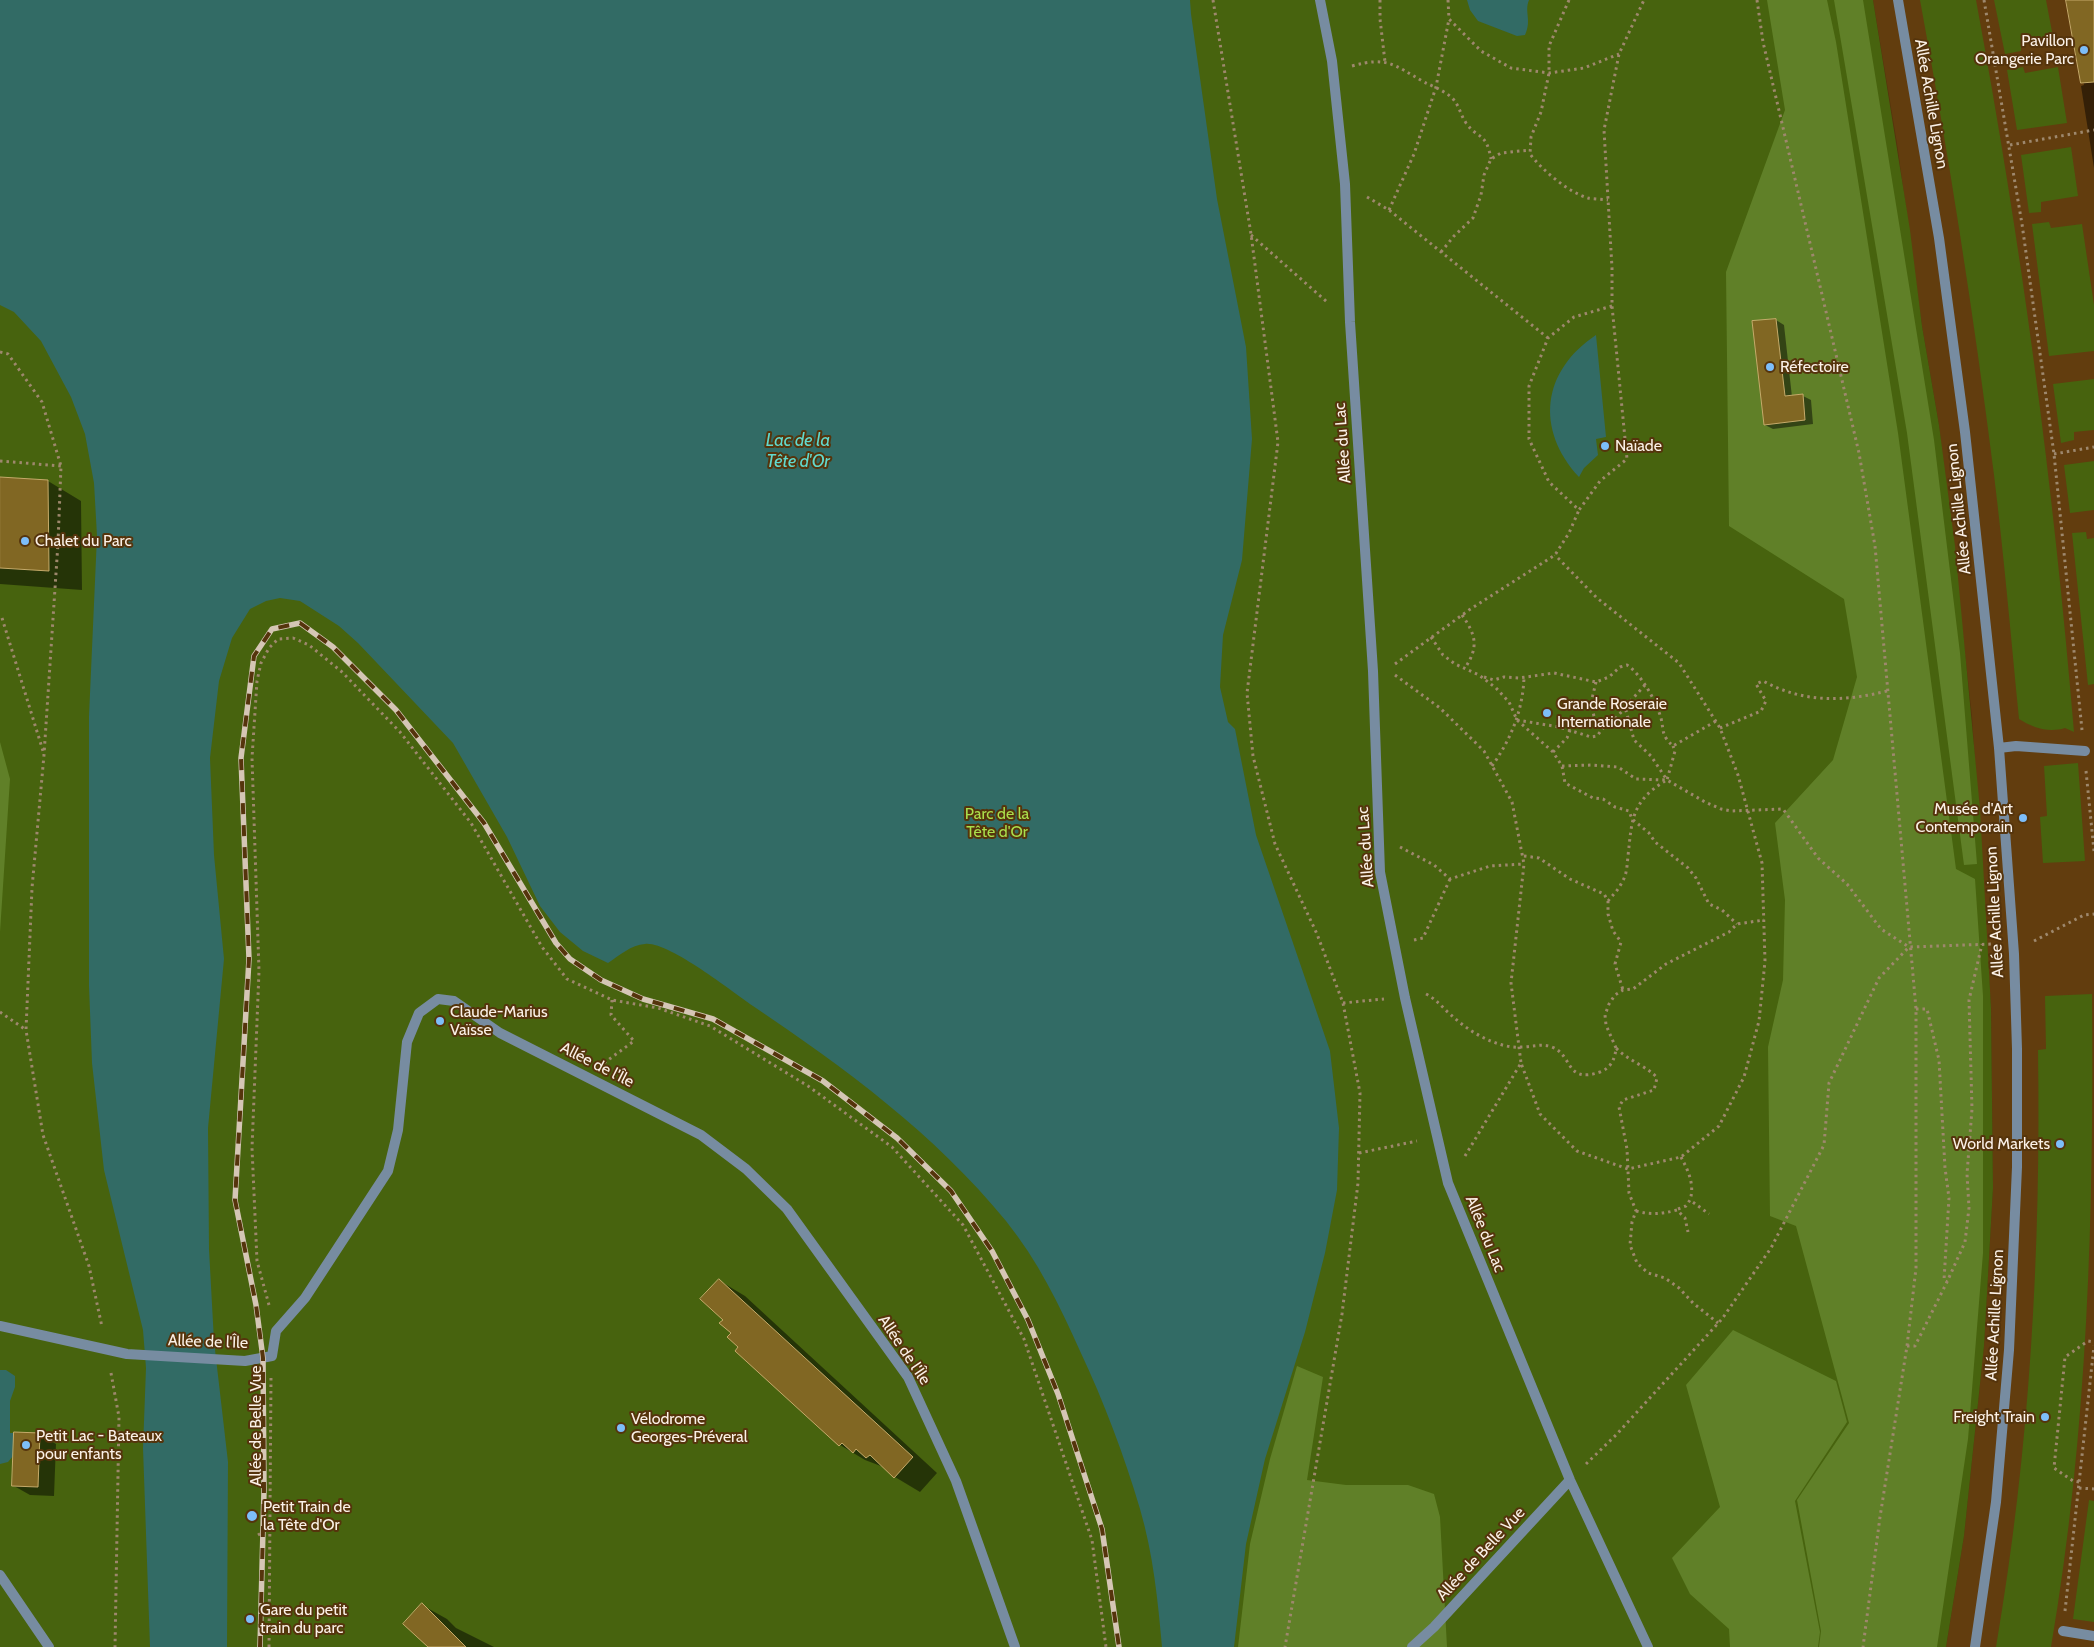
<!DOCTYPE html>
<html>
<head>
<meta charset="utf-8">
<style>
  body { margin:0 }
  canvas { display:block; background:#55340c }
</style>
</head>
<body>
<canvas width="2094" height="1647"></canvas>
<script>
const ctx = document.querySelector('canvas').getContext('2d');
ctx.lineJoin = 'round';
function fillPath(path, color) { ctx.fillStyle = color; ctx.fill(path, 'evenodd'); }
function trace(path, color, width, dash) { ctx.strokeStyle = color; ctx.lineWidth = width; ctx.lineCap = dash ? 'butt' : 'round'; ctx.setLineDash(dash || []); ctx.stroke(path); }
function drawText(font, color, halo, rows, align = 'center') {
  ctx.font = font + ' Cabin,sans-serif'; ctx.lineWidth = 4; ctx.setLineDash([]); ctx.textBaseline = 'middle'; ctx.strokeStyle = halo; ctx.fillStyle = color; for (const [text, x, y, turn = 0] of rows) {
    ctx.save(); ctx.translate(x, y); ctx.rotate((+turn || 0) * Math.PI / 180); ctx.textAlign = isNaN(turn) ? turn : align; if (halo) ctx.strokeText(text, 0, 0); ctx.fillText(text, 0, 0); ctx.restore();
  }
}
fillPath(new Path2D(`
  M 1873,0 L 2094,0 L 2094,1647 L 1946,1647 L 1964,1536 L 1984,1346 L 1993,1187 L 1991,1008 L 1972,716 L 1939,425 L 1922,326 L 1897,143 Z`), '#623d0e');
fillPath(new Path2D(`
  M 0,0 L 1873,0 L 1910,230 L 1922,326 L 1939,425 L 1955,546 L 1980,809 L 1991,1008 L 1993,1188 L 1984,1346 L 1964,1536 L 1946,1647 L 0,1647 Z
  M 1920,0 L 1976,0 C 2021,242 2054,487 2074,732 L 2065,728 C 2049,733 2033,728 2019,719 C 2011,638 2004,556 1994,475 C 1974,316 1949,157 1920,0 Z
  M 1994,0 L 2046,0 L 2053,37 L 2021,44 L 2021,51 L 2005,54 Z
  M 2023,67 L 2025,73 L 2058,67 L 2067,123 L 2017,130 L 2007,70 Z
  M 2071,147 L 2078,196 L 2041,202 L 2041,212 L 2029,213 L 2021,155 Z
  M 2049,222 L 2051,228 L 2082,224 L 2094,305 L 2094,351 L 2049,356 L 2032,224 Z
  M 2094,379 L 2094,430 L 2074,432 L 2074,440 L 2061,443 L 2053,384 Z
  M 2094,461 L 2094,510 L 2070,513 L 2064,465 Z
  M 2086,532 L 2087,539 L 2094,538 L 2094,684 L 2088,685 L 2072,533 Z
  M 2078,763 L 2085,861 L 2043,863 L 2040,817 L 2047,816 L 2044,766 Z
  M 2092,994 C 2094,1212 2088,1431 2051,1647 L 1996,1647 C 2030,1450 2041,1250 2038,1050 L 2046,1049 L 2045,996 Z
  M 2089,1500 L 2094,1501 L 2094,1622 L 2073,1619 Z`), '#47630e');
fillPath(new Path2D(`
  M 1767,0 L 1827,0 L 1836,42 L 1898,433 L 1956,869 L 1975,879 L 1983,996 L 1983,1253 L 1968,1439 L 1937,1647 L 1819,1647 L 1821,1631 L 1797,1500 L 1849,1423 L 1796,1226 L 1770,1216 L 1768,1047 L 1783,980 L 1785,900 L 1775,823 L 1833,760 L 1857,677 L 1844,599 L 1729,526 L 1726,272 L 1785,110 Z
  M 1834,0 L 1863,0 L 1934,440 L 1960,653 L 1977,864 L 1964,865 L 1907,433 Z
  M 0,742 L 10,779 L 0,932 Z
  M 1733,1330 L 1836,1381 L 1847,1422 L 1795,1501 L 1820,1632 L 1818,1647 L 1730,1647 L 1729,1629 L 1690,1594 L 1672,1558 L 1720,1507 L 1686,1385 Z
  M 1297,1366 L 1323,1377 L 1307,1480 L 1346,1485 L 1408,1485 L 1434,1494 L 1440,1517 L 1447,1647 L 1238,1647 L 1250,1544 L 1270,1459 Z`), '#608028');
fillPath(new Path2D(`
  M 0,0 L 1190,0 L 1191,14 L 1217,199 L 1246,347 L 1252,439 L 1242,560 L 1223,635 L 1220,687 L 1228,722 L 1235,729 L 1256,835 L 1330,1051 L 1339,1128 L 1337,1190 L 1325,1253 L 1305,1332 L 1265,1459 L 1246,1544 L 1234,1647 L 1162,1647 C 1158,1601 1153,1553 1140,1509 C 1124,1455 1104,1402 1080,1351 C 1059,1304 1038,1261 1006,1221 C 935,1134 845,1068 753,1006 C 731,991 668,941 645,944 C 631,945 620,955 608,963 L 583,951 L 560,932 L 540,906 L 507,837 L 453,743 L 358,643 L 339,626 L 300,601 L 280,598 L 266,601 L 250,609 L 232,638 L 219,681 L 210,758 L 214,855 L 224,959 L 208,1128 L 209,1249 L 214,1341 L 228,1462 L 227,1647 L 150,1647 L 143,1448 L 146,1368 L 143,1330 L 104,1170 L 92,1063 L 89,986 L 89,716 L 97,536 L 94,483 L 85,434 L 71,397 L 41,341 L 14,312 L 0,305 Z
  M 1467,0 L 1529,0 C 1524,12 1532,20 1525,35 L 1517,36 L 1478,21 L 1470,10 Z
  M 1596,335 L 1606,437 L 1596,439 L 1598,455 L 1584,468 L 1579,477 C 1535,429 1542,371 1596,335 Z
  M 0,1370 L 6,1370 L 15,1376 L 15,1387 L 10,1401 L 10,1433 L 14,1433 L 13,1456 L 8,1462 L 0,1464 Z`), '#326b65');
fillPath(new Path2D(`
  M 2068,0 L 2094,0 L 2094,168 L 2081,86 L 2084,85 Z
  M 1776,320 L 1784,325 L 1792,397 L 1803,396 L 1811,400 L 1813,424 L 1773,429 L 1765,425 Z
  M 0,478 L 48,481 L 81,501 L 82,590 L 0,584 Z
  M 720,1281 L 745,1296 L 937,1473 L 920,1492 L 895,1477 L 886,1468 L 865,1460 L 840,1445 L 739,1347 L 725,1320 Z
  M 39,1434 L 56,1444 L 54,1496 L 30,1495 L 14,1486 Z
  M 422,1605 L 447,1619 L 456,1628 L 494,1647 L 430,1647 Z`), '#0007');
const building = new Path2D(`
  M 2066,0 L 2094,0 L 2094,82 L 2081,83 Z
  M 1776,319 L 1785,396 L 1803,394 L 1805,420 L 1764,425 L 1752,321 Z
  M 0,477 L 48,480 L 49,571 L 0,568 Z
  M 719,1279 L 913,1457 L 894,1478 L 870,1455 L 866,1458 L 856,1449 L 853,1453 L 842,1443 L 839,1446 L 735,1351 L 738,1347 L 727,1337 L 731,1333 L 719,1323 L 723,1320 L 700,1299 Z
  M 14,1432 L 40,1433 L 38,1487 L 12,1486 Z
  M 422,1603 L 466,1647 L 428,1647 L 403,1624 Z`);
fillPath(building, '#816723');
trace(building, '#c5aa6a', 1);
trace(new Path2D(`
  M 1213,0 L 1251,234 L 1278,442 L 1247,693 L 1253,756 L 1275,844 L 1317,934 L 1343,1003 L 1360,1093 L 1358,1183 L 1342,1314 L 1285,1647
  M 1380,0 L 1380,19 L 1385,62
  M 1448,0 L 1449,19 L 1481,51 L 1511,68 L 1549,73 L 1584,68 L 1619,54
  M 1569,0 L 1549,46 L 1549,73 L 1541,112 L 1531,137 L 1530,154 C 1542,170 1568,192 1588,198 C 1594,199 1601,199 1608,200
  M 1757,0 L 1763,42 L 1859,453 L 1875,546 L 1916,1009 L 1916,1268 L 1907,1346 L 1880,1517 L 1863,1647
  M 1984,0 L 2022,224 L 2054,454 L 2082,730
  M 1352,66 C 1388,56 1394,65 1424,82 C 1432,86 1443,90 1451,97 C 1459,104 1460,114 1466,123 C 1478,140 1486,131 1491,159
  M 2010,145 L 2094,130
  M 1367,197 L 1389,210 L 1548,338
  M 1389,210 L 1414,154 L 1436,87 L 1449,19
  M 1251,235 L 1327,302
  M 1441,252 L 1454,236 L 1473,218 L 1481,195 L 1484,175 L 1491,159 L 1501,153 L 1530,150
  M 1612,306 L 1574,317 L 1548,338 L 1529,386 L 1529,439 L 1549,482 L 1579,510 L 1600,481 L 1627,459 L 1612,306 L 1612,268 L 1604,130 L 1619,54 L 1644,0
  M 0,352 L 8,354 L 42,402 L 61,466 L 58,543 L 44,755 L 32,888 L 26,1030 L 43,1135 L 89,1266 L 102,1327
  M 2054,454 L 2094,447
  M 0,461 L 61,466
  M 1462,615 C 1476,635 1479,647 1465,668
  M 2,618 L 43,751
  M 1431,637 L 1443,655 L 1455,664 L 1479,675 L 1496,688 L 1509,702 L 1517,720 L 1553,752 L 1562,766 L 1565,783 L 1593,798 L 1603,799 L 1615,807 L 1629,811 L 1632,819 L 1649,833 L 1655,842 L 1688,868 L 1696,878 L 1709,904 L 1722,910 L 1737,924
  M 1395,664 L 1469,610 L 1555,555 L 1569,533 L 1579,510
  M 1395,675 L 1440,708 L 1484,751 L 1512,802 L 1524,864 L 1511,983 L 1521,1063
  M 1484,677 L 1494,680 L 1504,677 L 1519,678 L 1554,673 L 1596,682 L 1609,677 L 1620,667 L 1627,665 C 1641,674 1656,701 1661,718 C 1664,731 1661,735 1673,746 L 1716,721
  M 1596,682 L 1591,703 L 1595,721 L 1604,727 L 1614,720 L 1625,708
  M 1645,685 L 1625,707 L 1634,740 L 1651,756 L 1667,780 L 1675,751 L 1673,746
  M 1517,720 L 1559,727 L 1591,737 L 1597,736 L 1604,727
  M 1720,728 L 1761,711 L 1766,701 L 1756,684 L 1763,681 C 1804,703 1843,702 1887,691
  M 1553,752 L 1567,738 L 1570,730
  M 1492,766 C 1511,739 1523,710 1524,677
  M 1562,766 L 1592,765 L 1618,767 L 1636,779 L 1667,780 L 1705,802 L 1721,809 L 1731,811 L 1783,809 L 1818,858 L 1847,884 L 1881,929 L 1909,947
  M 2086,771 L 2094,851
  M 1400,847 L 1434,865 L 1450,879 L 1490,866 L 1524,864
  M 1524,856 L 1539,858 L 1570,879 L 1604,894 L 1608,901 L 1608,914 L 1613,931 L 1621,942 L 1615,964 L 1623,990
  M 1608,901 C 1613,895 1619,889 1622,882 C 1627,875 1627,865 1628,856 C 1632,820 1631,802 1665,781
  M 1414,940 L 1423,938 L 1450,879
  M 2034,941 L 2084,915 L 2094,914
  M 1426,994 C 1436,999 1442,1007 1450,1014 C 1464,1027 1480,1038 1499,1044 C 1505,1046 1514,1048 1521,1047 C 1532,1047 1542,1043 1552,1047 C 1573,1055 1565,1084 1600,1072 C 1611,1068 1615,1059 1616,1048 C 1627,1060 1650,1068 1657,1078 L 1654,1090 L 1623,1100 L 1619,1107 L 1627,1149 L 1629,1193 L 1636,1211 L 1632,1222 L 1630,1245 L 1637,1263 L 1648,1273 L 1665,1278 L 1679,1288 L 1693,1303 L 1718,1323
  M 1343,1003 L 1384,999
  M 1916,1009 L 1927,1009 L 1939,1060 L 1945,1168 L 1949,1198 L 1944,1280 L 1947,1282 L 1965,1242 L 1969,1208 L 1967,1174 L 1972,1109 L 1969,1000 L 1982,944
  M 0,1012 L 26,1030
  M 1616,1048 L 1606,1025 L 1605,1015 L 1609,1004 L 1615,995 L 1623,990 L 1633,989 L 1666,964 L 1729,932 L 1737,924 L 1764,920
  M 604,1063 L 634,1041 L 611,1015 L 612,1000
  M 1359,1153 L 1417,1141
  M 1465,1156 L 1521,1063 L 1540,1114 L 1577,1151 L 1628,1169 L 1681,1157 L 1719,1126 L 1744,1077 L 1759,1021 L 1765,961 L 1762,863 L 1738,775 L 1720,728 L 1679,663 L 1597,598 L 1555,555
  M 1681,1157 C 1688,1170 1695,1185 1690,1200
  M 1678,1209 L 1686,1206 L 1690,1200 L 1709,1214
  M 1636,1211 C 1651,1215 1662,1214 1677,1210 L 1685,1218 L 1688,1232
  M 269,1305 L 257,1261 L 252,1148 L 259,971 L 252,758 L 257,681 L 261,663 L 269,648 L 278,639 L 293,638 L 309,645 L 342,672 L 400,732 L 471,823 L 542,947 L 567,979 L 612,1000 L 658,1008 L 710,1026 L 808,1086 L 892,1147 L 963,1225 L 1024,1339 L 1092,1540 L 1106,1647
  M 1907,1346 L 1915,1346 L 1947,1282
  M 111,1373 L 119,1417 L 115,1647
  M 1586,1464 L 1616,1435 L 1722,1319 L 1771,1248 L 1824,1145 L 1829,1083 L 1879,978 L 1909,947 L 1993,944
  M 2079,1482 L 2073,1481 L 2054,1468 L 2065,1357 L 2088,1341 L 2094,1342
  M 2079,1488 L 2094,1489
  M 258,1535 L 271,1527
  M 2065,1611 L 2094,1346
  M 269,1647 L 271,1377`), '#9e886d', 3, [2.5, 4]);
trace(new Path2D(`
  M 1898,0 L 1939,238 L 1965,432 L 1999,748 L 2014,954 L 2017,1049 L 2017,1167 L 2009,1350 L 1996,1502 L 1975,1647
  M 1999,748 L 2016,746 L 2085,751`), '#778ca1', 10);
trace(new Path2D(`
  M 1320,0 L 1332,61 L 1345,184 L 1350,322 L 1373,671 L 1380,872 L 1405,998 L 1448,1183 L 1570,1480 L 1648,1647
  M 0,1326 L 127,1354 L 245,1361 L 272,1356 L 276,1331 L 305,1298 L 388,1171 L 398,1130 L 407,1042 L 419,1013 L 438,999 L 454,1001 L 500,1033 L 701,1135 L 746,1169 L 787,1209 L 908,1377 L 956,1481 L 1015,1647
  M 0,1575 L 49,1647
  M 2063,1631 L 2094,1636
  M 1412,1647 L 1434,1627 L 1570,1480`), '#778ca1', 10);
const rail = new Path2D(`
  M 260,1647 L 264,1490 L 263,1358 L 256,1305 L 235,1200 L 249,959 L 241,758 L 254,656 L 272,629 L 300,623 L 333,647 L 396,710 L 484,823 L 556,943 L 570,959 L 601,980 L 643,999 L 713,1019 L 823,1081 L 897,1138 L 951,1191 L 992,1251 L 1028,1320 L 1058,1394 L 1102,1529 L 1119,1647`);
trace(rail, '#d5c6b5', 5.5);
trace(rail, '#55340c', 4, [11]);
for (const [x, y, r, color] of [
  [2084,50,5,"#7dbef9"],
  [1770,367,5,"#7dbef9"],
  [1605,446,5,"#7dbef9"],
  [25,541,5,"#7dbef9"],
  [1547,713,5,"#7dbef9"],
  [2023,818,5,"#7dbef9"],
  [440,1021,5,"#7dbef9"],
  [2060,1144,5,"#7dbef9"],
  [2045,1417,5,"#7dbef9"],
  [621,1428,5,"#7dbef9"],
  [26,1445,5,"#7dbef9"],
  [252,1516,6,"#7dbef9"],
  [250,1619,5,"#7dbef9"]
]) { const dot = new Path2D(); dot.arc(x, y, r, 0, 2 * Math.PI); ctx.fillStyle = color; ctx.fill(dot); trace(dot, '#55340c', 2); }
drawText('16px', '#fbf1e7', '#55340c', [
  ["Pavillon",2074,41,"right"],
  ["Orangerie Parc",2074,59,"right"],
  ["Réfectoire",1780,367],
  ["Naïade",1615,446],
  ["Chalet du Parc",35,541],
  ["Grande Roseraie",1557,704],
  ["Internationale",1557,722],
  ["Musée d'Art",2013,809,"right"],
  ["Contemporain",2013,827,"right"],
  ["Claude-Marius",450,1012],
  ["Vaïsse",450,1030],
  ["World Markets",2050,1144,"right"],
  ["Freight Train",2035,1417,"right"],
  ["Vélodrome",631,1419],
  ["Georges-Préveral",631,1437],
  ["Petit Lac - Bateaux",36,1436],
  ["pour enfants",36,1454],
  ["Petit Train de",263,1507],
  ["la Tête d'Or",263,1525],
  ["Gare du petit",260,1610],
  ["train du parc",260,1628]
], 'left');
drawText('16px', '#fbf1e7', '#55340c', [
  ["Allée Achille Lignon",1931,104,80],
  ["Allée du Lac",1343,443,-94],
  ["Allée Achille Lignon",1959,509,-96],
  ["Allée du Lac",1366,847,-94],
  ["Allée Achille Lignon",1995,912,-93],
  ["Allée de l'Île",597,1065,27],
  ["Allée du Lac",1485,1234,68],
  ["Allée Achille Lignon",1995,1315,-87],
  ["Allée de l'Île",208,1342,2],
  ["Allée de l'Île",904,1350,56],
  ["Allée de Belle Vue",256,1426,-90],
  ["Allée de Belle Vue",1481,1554,-47]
]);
drawText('16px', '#aadf4c', '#55340c', [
  ["Parc de la",997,814],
  ["Tête d'Or",997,832]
]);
drawText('italic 18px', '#61d9ce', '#55340c', [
  ["Lac de la",798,441],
  ["Tête d'Or",798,462]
]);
</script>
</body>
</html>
